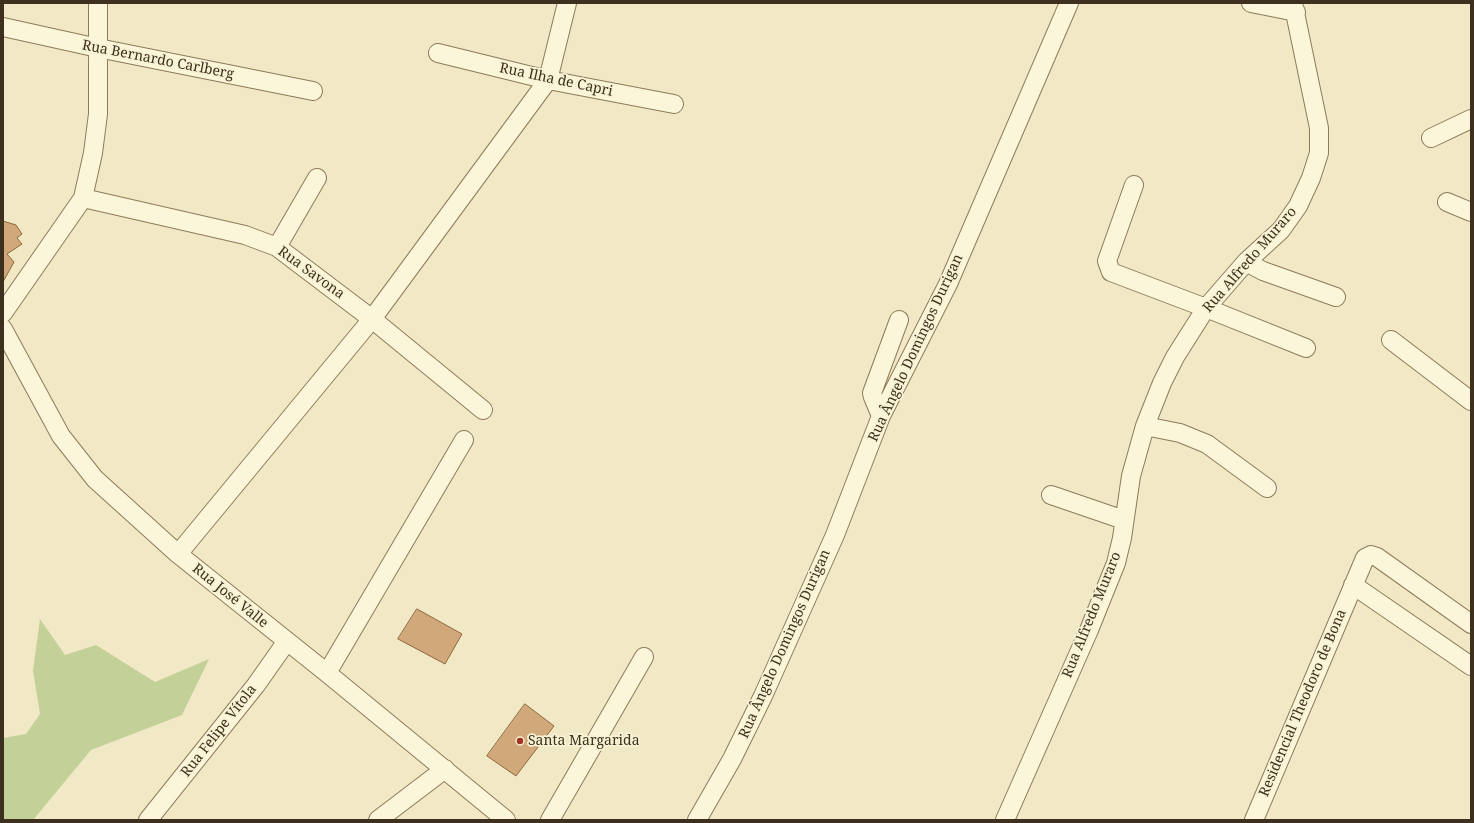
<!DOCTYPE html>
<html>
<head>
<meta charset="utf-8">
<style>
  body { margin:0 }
  #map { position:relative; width:1474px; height:823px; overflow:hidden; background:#f1e9c5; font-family:"Noto Serif",serif }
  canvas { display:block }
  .frame { position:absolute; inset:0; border:4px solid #3d301e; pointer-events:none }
</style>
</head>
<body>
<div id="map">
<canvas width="1474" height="823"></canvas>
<div class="frame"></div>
</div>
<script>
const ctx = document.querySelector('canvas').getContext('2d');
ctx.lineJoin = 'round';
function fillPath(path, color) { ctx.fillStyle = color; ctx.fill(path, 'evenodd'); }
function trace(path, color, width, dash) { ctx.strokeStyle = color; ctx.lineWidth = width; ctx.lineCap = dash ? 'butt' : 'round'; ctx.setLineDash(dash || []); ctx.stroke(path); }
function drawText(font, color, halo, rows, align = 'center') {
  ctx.font = font + ' "Noto Serif",serif'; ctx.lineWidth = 3.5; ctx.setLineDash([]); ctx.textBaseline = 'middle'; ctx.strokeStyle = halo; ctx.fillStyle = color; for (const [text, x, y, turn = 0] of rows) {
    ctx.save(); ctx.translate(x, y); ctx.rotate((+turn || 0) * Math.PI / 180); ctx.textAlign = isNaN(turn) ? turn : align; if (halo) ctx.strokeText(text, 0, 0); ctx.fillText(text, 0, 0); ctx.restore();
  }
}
fillPath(new Path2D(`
  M 40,619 L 65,655 L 96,645 L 155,682 L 209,659 L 182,715 L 91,750 L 33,820 L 3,820 L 3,738 L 26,734 L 40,714 L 33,671 Z`), '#c3d098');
const building = new Path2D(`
  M 3,221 L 16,225 L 22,234 L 17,238 L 22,244 L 7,254 L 14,262 L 3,282 Z
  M 417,609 L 462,634 L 445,664 L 398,639 Z
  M 525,704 L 554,726 L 516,776 L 487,756 Z`);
fillPath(building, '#d1a879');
trace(building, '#8e673e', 1);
const minor = new Path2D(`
  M 1251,3 L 1296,12
  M 3,27 L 98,48 L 313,91
  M 438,53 L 548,80 L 674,104
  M 1431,138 L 1471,119
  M 1134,185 L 1107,261 L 1111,272 L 1206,308 L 1306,348
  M 83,198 L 245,235 L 277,247 L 372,319 L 483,410
  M 1447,202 L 1471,212
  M 277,247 L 317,178
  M 1246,262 L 1263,271 L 1336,297
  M 3,313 L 83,198 L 93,153 L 98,114 L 98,3
  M 3,329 L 61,436 L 95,479 L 178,554 L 327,673 L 506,820
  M 1391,340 L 1471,401
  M 881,416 L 873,397 L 872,393 L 899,320
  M 1145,426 L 1180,433 L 1207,444 L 1267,488
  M 1051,495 L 1124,520
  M 178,554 L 372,319 L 548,80 L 567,3
  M 1353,585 L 1471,666
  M 327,673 L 464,440
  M 148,820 L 256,685 L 287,641
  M 378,820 L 445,769
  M 550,820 L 644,657
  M 697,820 L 732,759 L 763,696 L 835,535 L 881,416 L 948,284 L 1069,3
  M 1005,820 L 1089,630 L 1116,563 L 1122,538 L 1131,476 L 1145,426 L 1162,383 L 1175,357 L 1206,308 L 1246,262 L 1281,230 L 1298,206 L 1311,178 L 1319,153 L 1319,128 L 1293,3
  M 1254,820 L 1365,558 L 1371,555 L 1377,557 L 1471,624`);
trace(minor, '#8d7b5a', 20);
trace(minor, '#fbf5d9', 18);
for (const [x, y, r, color] of [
  [520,741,4,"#a03326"]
]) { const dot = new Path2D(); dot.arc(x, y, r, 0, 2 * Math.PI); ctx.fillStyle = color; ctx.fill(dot); trace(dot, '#f8f2d5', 1.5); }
drawText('14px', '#3d301e', '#f8f2d5', [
  ["Rua Bernardo Carlberg",158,60,11],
  ["Rua Ilha de Capri",556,80,12],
  ["Rua Alfredo Muraro",1250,260,-49],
  ["Rua Savona",311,273,36],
  ["Rua Ângelo Domingos Durigan",916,348,-65],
  ["Rua José Valle",230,596,39],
  ["Rua Alfredo Muraro",1092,615,-68],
  ["Rua Ângelo Domingos Durigan",785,644,-66],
  ["Residencial Theodoro de Bona",1303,703,-67],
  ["Rua Felipe Vítola",219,731,-52]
]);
drawText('14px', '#3d301e', '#f8f2d5', [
  ["Santa Margarida",528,741]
], 'left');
</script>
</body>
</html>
